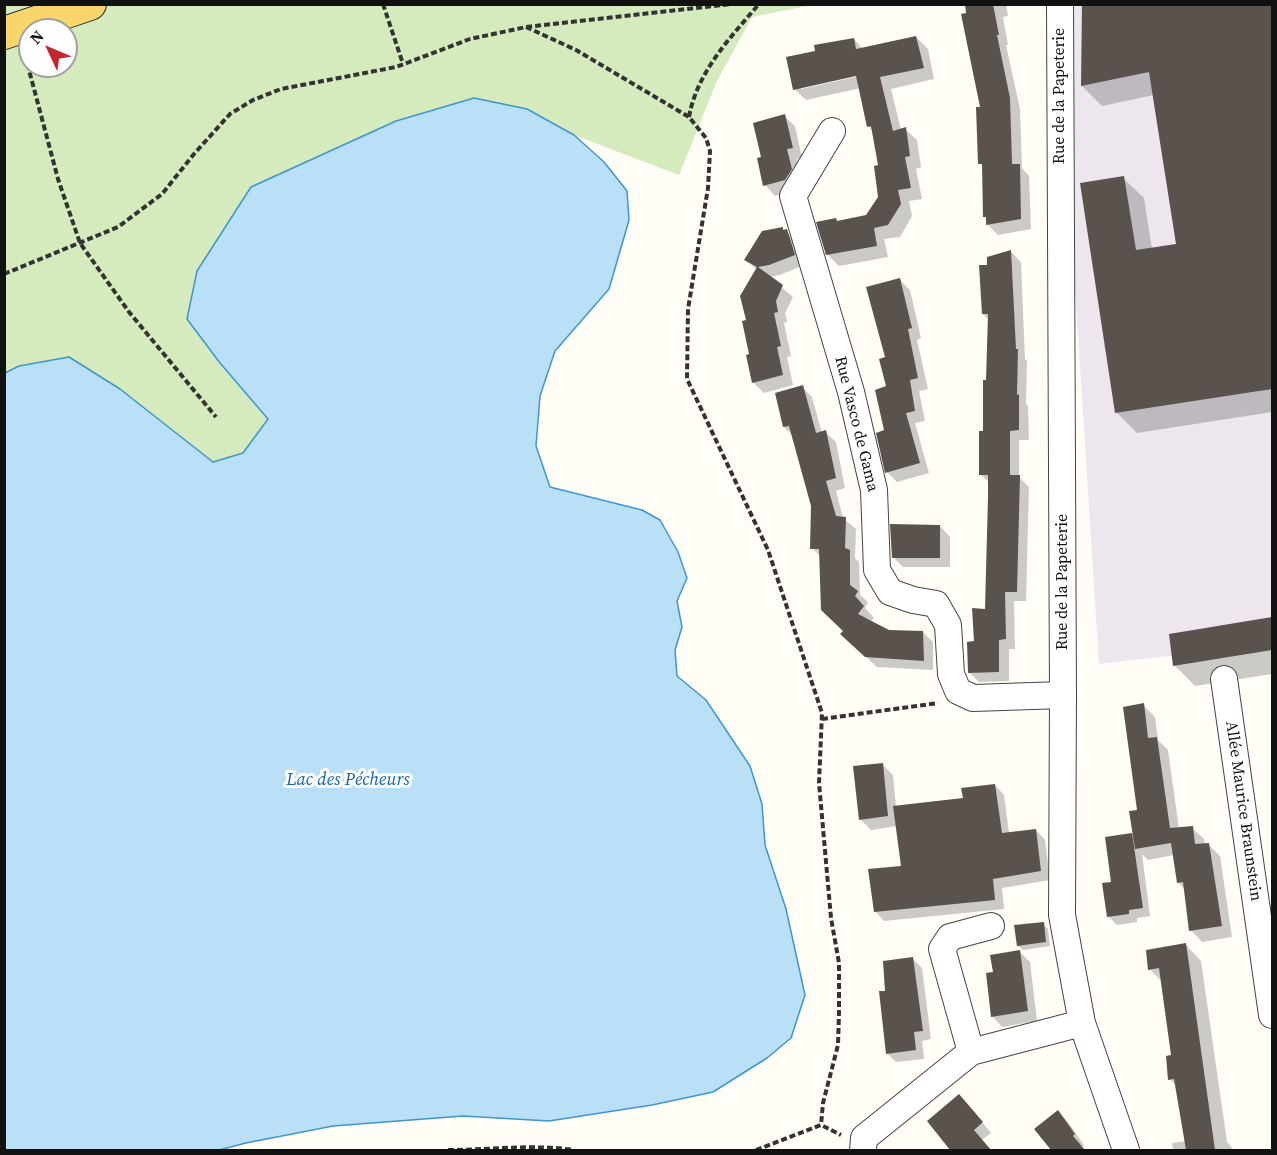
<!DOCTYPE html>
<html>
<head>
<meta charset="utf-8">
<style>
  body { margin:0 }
  #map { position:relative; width:1277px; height:1155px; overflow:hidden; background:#fffdf5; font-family:"Source Serif 4",serif }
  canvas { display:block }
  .frame { position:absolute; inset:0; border:6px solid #111; pointer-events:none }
  .north { position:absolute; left:18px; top:18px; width:60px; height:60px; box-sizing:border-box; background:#fff; border:2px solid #a0a0a0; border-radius:50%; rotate:314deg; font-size:16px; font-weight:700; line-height:24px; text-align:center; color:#111 }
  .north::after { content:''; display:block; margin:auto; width:21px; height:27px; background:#c4262e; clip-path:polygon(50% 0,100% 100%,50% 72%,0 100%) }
</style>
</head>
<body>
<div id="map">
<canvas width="1277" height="1155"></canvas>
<div class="frame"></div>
<div class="north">N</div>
</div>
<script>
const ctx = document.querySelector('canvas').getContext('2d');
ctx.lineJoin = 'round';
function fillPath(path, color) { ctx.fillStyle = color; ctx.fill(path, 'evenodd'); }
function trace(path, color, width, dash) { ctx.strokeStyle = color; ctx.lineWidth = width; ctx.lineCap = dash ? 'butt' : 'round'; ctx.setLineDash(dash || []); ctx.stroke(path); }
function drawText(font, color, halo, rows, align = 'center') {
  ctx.font = font + ' "Source Serif 4",serif'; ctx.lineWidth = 6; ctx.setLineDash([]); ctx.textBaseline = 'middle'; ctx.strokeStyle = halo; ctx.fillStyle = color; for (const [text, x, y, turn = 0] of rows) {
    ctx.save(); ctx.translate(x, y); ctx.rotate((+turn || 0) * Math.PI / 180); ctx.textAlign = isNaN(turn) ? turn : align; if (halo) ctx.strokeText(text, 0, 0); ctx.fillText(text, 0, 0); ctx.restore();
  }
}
fillPath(new Path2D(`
  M 1057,5 L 1272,5 L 1272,644 L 1099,664 Z`), '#eee6ef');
fillPath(new Path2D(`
  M 4,5 L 812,5 L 752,17 L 717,81 L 679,175 L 574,135 L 527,109 L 220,363 L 269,419 L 243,453 L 213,462 L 120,389 L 69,357 L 19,366 L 5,373 ZM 30,30 L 66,30 L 66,66 L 30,66 Z`), '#d5ebbd');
const water = new Path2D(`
  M 474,98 L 527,109 L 574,135 L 604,162 L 627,191 L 629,220 L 609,289 L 555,351 L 540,396 L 536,446 L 550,487 L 642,510 L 660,520 L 678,552 L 687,578 L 677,601 L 682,627 L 675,650 L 677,676 L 706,700 L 750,766 L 762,804 L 765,845 L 786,909 L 805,995 L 791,1038 L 767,1058 L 713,1092 L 652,1105 L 549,1121 L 463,1116 L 333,1126 L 246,1143 L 219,1150 L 5,1150 L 5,373 L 19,366 L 69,357 L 120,389 L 213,462 L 243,453 L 268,419 L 220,363 L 187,319 L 197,271 L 251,187 L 396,121 Z`);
fillPath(water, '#b9e0f7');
trace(water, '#3f96cf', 1.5);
fillPath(new Path2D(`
  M 966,4 L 1006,4 L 1008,16 L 1003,17 L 1008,45 L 1006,45 L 1020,109 L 1022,168 L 1029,176 L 1031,229 L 998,235 L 988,225 L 988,219 L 985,216 L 984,168 L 980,163 L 982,109 Z
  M 1083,4 L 1272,4 L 1272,412 L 1137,433 L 1117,413 L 1123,178 L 1144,198 L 1152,249 L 1178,245 L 1154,95 L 1102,106 L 1082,86 Z
  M 916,37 L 928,49 L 934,79 L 891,89 L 901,130 L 905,129 L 917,140 L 921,167 L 916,169 L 922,199 L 909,201 L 912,216 L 900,237 L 884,239 L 888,257 L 839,266 L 827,254 L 836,220 L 838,222 L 867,216 L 879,197 L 879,166 L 873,131 L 868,126 L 861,88 L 806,100 L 794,89 L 817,52 L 854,39 L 863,49 ZM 863,73 L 864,75 L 801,89 L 801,86 Z
  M 784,116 L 795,126 L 802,158 L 797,159 L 802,180 L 795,190 L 775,196 L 765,185 L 762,158 Z
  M 782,228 L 797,241 L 804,265 L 780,275 L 769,277 L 793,297 L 785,313 L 787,322 L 784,323 L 791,356 L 787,357 L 793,385 L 764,393 L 754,383 L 748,322 L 757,270 L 746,260 Z
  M 1011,252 L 1021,262 L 1025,359 L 1027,361 L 1026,404 L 1028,406 L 1029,440 L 1019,440 L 1019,477 L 1029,487 L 1026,601 L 1014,601 L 1015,649 L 1009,649 L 1009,681 L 979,682 L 969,672 L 975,643 L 986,611 L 990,483 L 980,474 L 985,432 L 989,320 L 983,314 L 988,266 Z
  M 900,280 L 910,290 L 921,338 L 917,340 L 928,389 L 919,391 L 925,421 L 915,423 L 929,473 L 897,482 L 887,472 L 885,431 L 887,358 Z
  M 802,387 L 812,397 L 822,433 L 825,432 L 836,442 L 845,488 L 836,491 L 843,518 L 856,529 L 855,558 L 859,562 L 860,595 L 868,602 L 865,608 L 874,618 L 870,622 L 889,631 L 923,632 L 933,642 L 933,670 L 877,667 L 852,644 L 845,631 L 821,557 L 812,548 L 812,506 L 793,436 L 784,427 Z
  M 940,526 L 950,537 L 950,567 L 903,567 L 893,557 Z
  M 1272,619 L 1272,674 L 1195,686 L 1175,666 L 1171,635 Z
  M 1143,705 L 1155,717 L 1158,740 L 1168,750 L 1179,829 L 1192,828 L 1204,839 L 1205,845 L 1208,844 L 1220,856 L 1232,937 L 1202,942 L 1191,930 L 1185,890 L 1178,882 L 1174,855 L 1148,860 L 1142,854 L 1150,916 L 1137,918 L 1137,922 L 1117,925 L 1108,916 L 1113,883 L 1132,835 L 1135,838 L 1138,812 Z
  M 883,765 L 893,775 L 896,807 L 964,799 L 995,785 L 1004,795 L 1009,833 L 1036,830 L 1045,840 L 1050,880 L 1002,888 L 1004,909 L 884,921 L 875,911 L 903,867 L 897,826 L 871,830 L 861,820 Z
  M 1043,924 L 1048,929 L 1050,946 L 1023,950 L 1018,946 Z
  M 1186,945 L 1201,961 L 1227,1142 L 1234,1150 L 1173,1150 L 1172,1143 L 1186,1141 L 1177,1087 L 1170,1079 L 1173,1057 L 1162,982 L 1150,969 Z
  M 1020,952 L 1030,962 L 1037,1021 L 1002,1027 L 992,1016 L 994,973 Z
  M 913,959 L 922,968 L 931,1039 L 922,1041 L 924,1059 L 896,1062 L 887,1053 L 887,992 Z
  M 969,1106 L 991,1133 L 982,1140 L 991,1150 L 951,1150 Z
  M 1058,1112 L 1068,1122 L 1084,1145 L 1082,1147 L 1085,1150 L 1053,1150 L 1036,1129 Z`), '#0003');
fillPath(new Path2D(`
  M 965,4 L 993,4 L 999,35 L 997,35 L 1010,98 L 1012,164 L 1020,164 L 1021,219 L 986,225 L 986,217 L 983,217 L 982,164 L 978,164 L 976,107 L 980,107 L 961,14 L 966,13 Z
  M 1082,4 L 1272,4 L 1272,389 L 1115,413 L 1080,183 L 1124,176 L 1136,250 L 1176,244 L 1149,72 L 1081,86 Z
  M 916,36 L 924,68 L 880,77 L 893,131 L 906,127 L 910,156 L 905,157 L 911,188 L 898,190 L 901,204 L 888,225 L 874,228 L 877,246 L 826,255 L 816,222 L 836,218 L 837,221 L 866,215 L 878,197 L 874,166 L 878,165 L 871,126 L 867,127 L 856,76 L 793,90 L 786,57 L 815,51 L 814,45 L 854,38 L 856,49 Z
  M 785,114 L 793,148 L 787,149 L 792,169 L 785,180 L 763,186 L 757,158 L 761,157 L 753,123 Z
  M 783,227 L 783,230 L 787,229 L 795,255 L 769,265 L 758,267 L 783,285 L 776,301 L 778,312 L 774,313 L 781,346 L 777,347 L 783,375 L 752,383 L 746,355 L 749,354 L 742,321 L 746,320 L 740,296 L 757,267 L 744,260 L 762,231 Z
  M 1011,250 L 1016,349 L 1018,349 L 1017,395 L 1019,394 L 1019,430 L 1010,431 L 1010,475 L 1020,475 L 1017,592 L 1005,592 L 1006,639 L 999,640 L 999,672 L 968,673 L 967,642 L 974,641 L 972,608 L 985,609 L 988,497 L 988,475 L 979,475 L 979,431 L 983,431 L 983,380 L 986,380 L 988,314 L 982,314 L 979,265 L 987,265 L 987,257 Z
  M 900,278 L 912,328 L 908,329 L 918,378 L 910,380 L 915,411 L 906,413 L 920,463 L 885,473 L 876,433 L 884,430 L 875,390 L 886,386 L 879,359 L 885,357 L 866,287 Z
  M 803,385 L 816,433 L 826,430 L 836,478 L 826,481 L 836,516 L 846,517 L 845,548 L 850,550 L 850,585 L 858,591 L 855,596 L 864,606 L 858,614 L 889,630 L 923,631 L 924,661 L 865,657 L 840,634 L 843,631 L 821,610 L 819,549 L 810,549 L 811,506 L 789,426 L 783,427 L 775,393 Z
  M 890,524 L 940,525 L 940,558 L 892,558 Z
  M 1272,617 L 1272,650 L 1173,666 L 1169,634 Z
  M 1144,703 L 1148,738 L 1157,737 L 1170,828 L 1193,826 L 1195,844 L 1209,843 L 1222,926 L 1189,931 L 1183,882 L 1177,883 L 1171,843 L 1135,849 L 1129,811 L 1137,810 L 1123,707 Z
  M 883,763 L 888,816 L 859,820 L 853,766 Z
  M 995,784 L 1002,833 L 1036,829 L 1041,871 L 993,879 L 995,900 L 874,912 L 868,869 L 901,866 L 893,806 L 963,798 L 961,788 Z
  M 1132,833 L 1143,908 L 1129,910 L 1129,914 L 1107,917 L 1102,883 L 1111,882 L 1105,837 Z
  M 1044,922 L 1046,942 L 1017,946 L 1014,925 Z
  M 1186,943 L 1199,1036 L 1215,1150 L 1186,1150 L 1174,1079 L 1168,1080 L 1166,1056 L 1171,1055 L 1159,968 L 1148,970 L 1146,950 Z
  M 1020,950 L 1028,1011 L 991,1017 L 986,973 L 993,972 L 990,955 Z
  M 913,957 L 923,1031 L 914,1032 L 916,1050 L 886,1054 L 879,991 L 885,991 L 883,961 Z
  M 959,1094 L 983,1122 L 974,1130 L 991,1150 L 950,1150 L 927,1121 Z
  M 1058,1110 L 1075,1134 L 1073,1136 L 1085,1150 L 1051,1150 L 1034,1129 Z`), '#5a524d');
const minor = new Path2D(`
  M 1060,4 L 1063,695 L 1062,915 L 1082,1023 L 1126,1150
  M 832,131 L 793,196 L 851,392 L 874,490 L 877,570 L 890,592 L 913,600 L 936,604 L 948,625 L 951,674 L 958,691 L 973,698 L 1063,695
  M 1224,679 L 1272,1015
  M 971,1052 L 942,949 L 950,937 L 991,926
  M 863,1150 L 864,1138 L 971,1052 L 1082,1023`);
const major = new Path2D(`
  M 4,33 L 90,4`);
trace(minor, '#444', 28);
trace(major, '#222', 34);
trace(new Path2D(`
  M 383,4 L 403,64
  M 526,27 L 576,50 L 689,117 L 706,138 L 710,151 L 708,188 L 688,309 L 687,379 L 768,550 L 822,713 L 819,783 L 831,918 L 839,963 L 839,1013 L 838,1045 L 823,1103 L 821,1125
  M 25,55 L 58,179 L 80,243 L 129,312 L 216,417
  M 689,117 C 697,72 730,38 759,4
  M 4,274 L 118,227 L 162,194 L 194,154 L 230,114 L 253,100 L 281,89 L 396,67 L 470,39 L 526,27 L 732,4
  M 822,719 L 938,703
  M 448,1150 C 490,1150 532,1144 574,1150
  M 756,1150 L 821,1125 L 841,1135`), '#333', 4, [6, 3]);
trace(minor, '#fff', 26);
trace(major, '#f9d66b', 32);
drawText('16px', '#111', '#fff', [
  ["Rue de la Papeterie",1060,96,-90],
  ["Rue Vasco de Gama",856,424,76],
  ["Rue de la Papeterie",1063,582,-90],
  ["Allée Maurice Braunstein",1243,811,82]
]);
drawText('italic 18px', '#1768a6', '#fff', [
  ["Lac des Pécheurs",348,780]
]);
</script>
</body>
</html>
